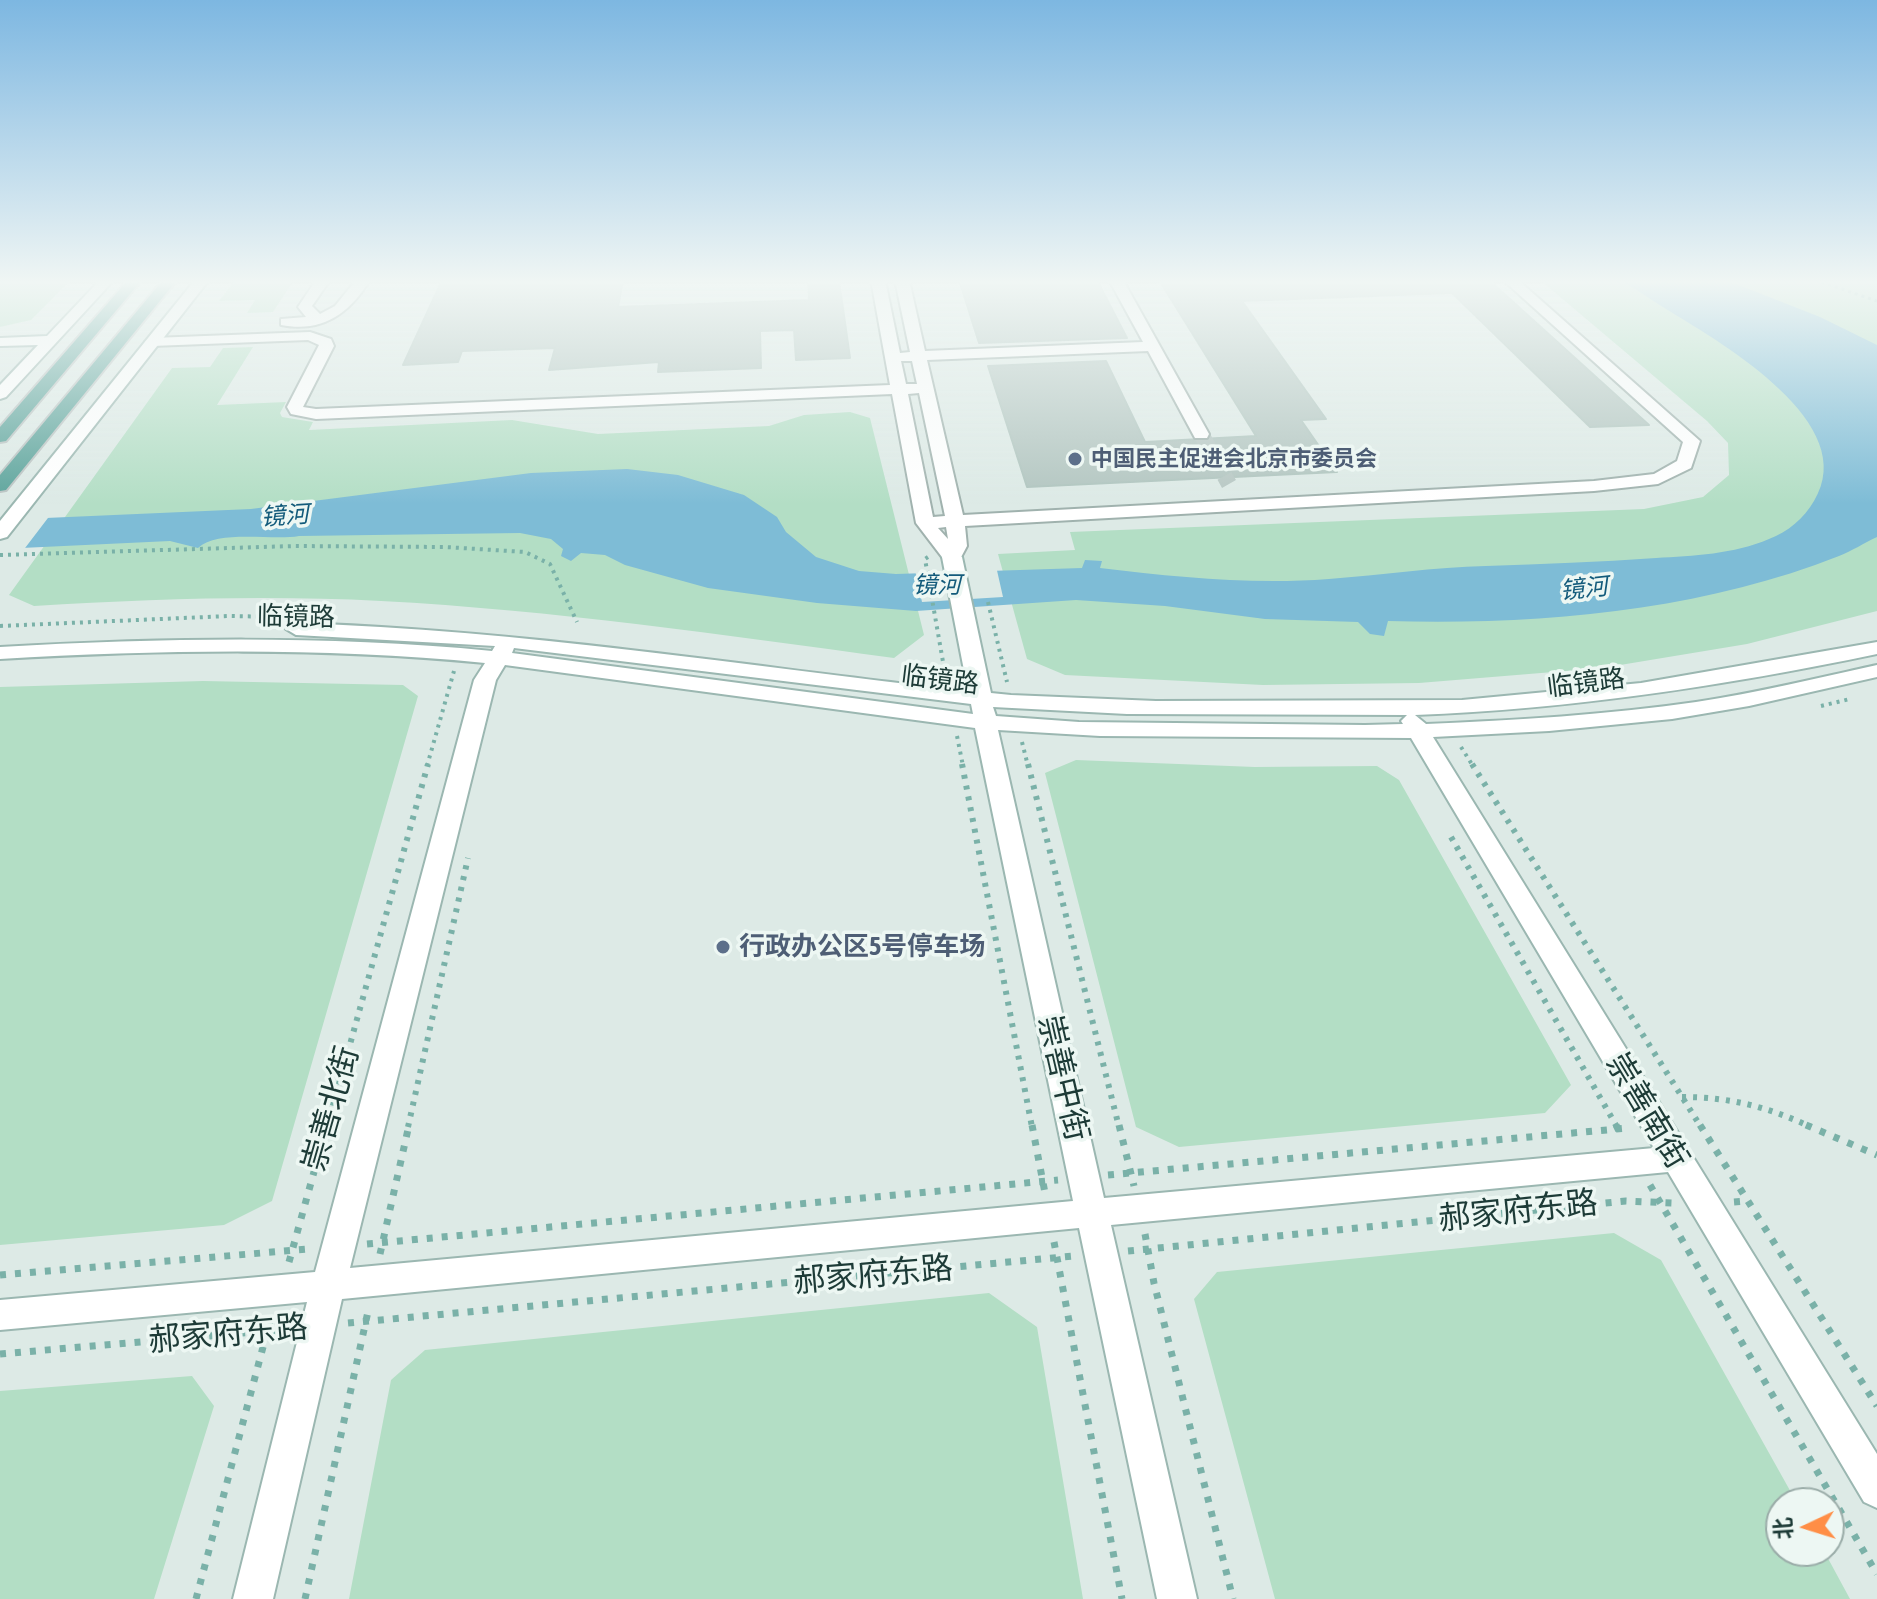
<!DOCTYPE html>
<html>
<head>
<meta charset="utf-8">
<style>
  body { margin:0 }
  #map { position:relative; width:1877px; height:1599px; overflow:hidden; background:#ddeae6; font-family:"Asap Condensed","Noto Sans SC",sans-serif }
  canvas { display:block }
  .north { position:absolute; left:1765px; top:1487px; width:80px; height:80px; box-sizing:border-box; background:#edf7f3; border:2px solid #9aaca8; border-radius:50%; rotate:266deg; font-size:22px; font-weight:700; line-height:32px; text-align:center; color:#1d3b37 }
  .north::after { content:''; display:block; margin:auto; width:28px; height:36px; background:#ff8e46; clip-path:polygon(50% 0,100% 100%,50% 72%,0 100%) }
</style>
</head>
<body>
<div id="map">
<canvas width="1877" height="1599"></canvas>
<div class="north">北</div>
</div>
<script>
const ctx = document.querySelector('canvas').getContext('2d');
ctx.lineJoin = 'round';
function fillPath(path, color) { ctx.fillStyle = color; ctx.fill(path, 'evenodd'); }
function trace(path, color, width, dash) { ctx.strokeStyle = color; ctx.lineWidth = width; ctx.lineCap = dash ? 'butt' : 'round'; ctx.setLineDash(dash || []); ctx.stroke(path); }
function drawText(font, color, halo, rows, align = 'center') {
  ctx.font = font + ' "Asap Condensed","Noto Sans SC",sans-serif'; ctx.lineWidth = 7; ctx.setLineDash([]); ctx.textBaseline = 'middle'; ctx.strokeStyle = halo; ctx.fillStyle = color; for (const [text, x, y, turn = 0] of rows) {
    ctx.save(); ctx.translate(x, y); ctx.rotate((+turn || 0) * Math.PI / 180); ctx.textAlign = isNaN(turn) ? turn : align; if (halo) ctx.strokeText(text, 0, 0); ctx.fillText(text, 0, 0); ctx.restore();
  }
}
fillPath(new Path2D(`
  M 0,280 L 71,280 L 31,320 L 0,327 Z
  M 235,280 L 294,280 L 273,312 L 247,313 L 255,300 L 219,301 Z
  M 1540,280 L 1877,280 L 1877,611 L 1747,644 L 1602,668 L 1419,683 L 1263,685 L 1065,675 L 1027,659 L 998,554 L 1075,550 L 1070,532 L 1644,509 L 1703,497 L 1729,475 L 1728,443 L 1707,421 Z
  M 253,347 L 217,405 L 286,402 L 280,413 L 282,417 L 313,422 L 309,430 L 512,420 L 598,434 L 769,426 L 804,415 L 850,412 L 870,418 L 924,635 L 894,658 C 724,635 553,610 381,601 C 265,595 150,599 34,606 L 9,595 L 172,368 L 210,367 L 223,348 Z
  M 203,681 L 403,685 L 418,696 L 272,1201 L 224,1225 L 0,1245 L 0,687 Z
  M 1076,760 L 1255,767 L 1377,766 L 1399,780 L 1571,1085 L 1545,1113 L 1179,1147 L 1136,1127 L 1045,773 Z
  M 1614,1233 L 1661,1260 L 1797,1503 L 1781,1503 L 1781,1551 L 1824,1551 L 1850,1599 L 1275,1599 L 1194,1299 L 1217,1272 Z
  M 989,1293 L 1037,1327 L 1083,1599 L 349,1599 L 391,1380 L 425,1350 Z
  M 192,1376 L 214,1406 L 154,1599 L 0,1599 L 0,1391 Z`), '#b3dec5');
fillPath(new Path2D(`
  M 1620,280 L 1726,280 L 1820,317 L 1877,345 L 1877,537 C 1864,543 1852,551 1839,556 C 1697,612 1538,625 1388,621 L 1384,636 L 1370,634 L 1358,622 L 1265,619 L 1165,606 L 1076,600 L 916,611 L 817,603 L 708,588 L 625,565 L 605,555 L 581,553 L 571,561 L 561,556 L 563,549 L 551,539 L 520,533 L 299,536 C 273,541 218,529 198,548 L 170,541 L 0,549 L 0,520 L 251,509 L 531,473 L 627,469 L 678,475 L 744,495 L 777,517 L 786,532 L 816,557 L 859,571 L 896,574 L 1082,568 L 1085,560 L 1102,561 L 1100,568 C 1176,577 1252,585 1329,579 C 1382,575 1434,567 1486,566 C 1543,564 1599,562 1656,558 C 1693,556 1734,554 1769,539 C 1788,532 1804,518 1814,501 C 1862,424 1723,344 1671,312 C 1654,302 1638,290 1620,280 Z`), '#7ebcd6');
fillPath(new Path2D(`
  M 51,514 L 22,552 L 0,553 L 0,516 Z
  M 996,566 L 1003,597 L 922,602 L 915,570 Z`), '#ddeae6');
const building = new Path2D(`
  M 442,280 L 623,280 L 618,307 L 809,300 L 808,280 L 839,280 L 850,358 L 796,360 L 794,330 L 760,331 L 761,368 L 658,372 L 659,362 L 549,370 L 555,348 L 462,351 L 458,362 L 403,365 Z
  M 959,280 L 1097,280 L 1127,338 L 979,343 Z
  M 1159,280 L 1489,280 L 1649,425 L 1590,427 L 1452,293 L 1242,301 L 1326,419 L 1301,420 L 1337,472 L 1027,487 L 988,366 L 1106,361 L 1145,442 L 1256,436 Z`);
fillPath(building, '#b2c5c0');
trace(building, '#afc4be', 2);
trace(new Path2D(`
  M 1201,434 L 1229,484`), '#b7c7c3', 16, [16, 8]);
const street = new Path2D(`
  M 316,280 L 330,280 L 312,306 L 320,314 L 335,306 L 356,280 L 370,280 C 349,314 322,333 281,325 L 281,319 L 306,317 L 298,307 Z
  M 871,280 L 885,280 L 900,353 L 910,352 L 895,280 L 909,280 L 925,351 L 1143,342 L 1109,280 L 1123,280 L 1209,434 L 1207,438 L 1195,438 L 1148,351 L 927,360 L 963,515 L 1594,481 L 1654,474 L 1677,461 L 1683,442 L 1503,280 L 1518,280 L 1700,441 L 1691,468 L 1658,484 L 1594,491 L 965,526 L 967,546 L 959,561 L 945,561 L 916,523 L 892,394 L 316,419 L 291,414 L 287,407 L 319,345 L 308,340 L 152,346 L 145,342 L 152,338 L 310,332 L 331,339 L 334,346 L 303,407 L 316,409 L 890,385 ZM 901,361 L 912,361 L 917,384 L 906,384 ZM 919,393 L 945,516 L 933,517 L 908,394 ZM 946,527 L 948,539 L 938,528 Z`);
const secondary = new Path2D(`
  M 100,280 L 114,280 L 6,397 L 0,399 L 0,385 L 38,345 L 0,346 L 0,338 L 47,336 Z
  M 195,280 L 209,280 L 7,537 L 0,539 L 0,521 Z
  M 952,551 L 962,557 L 991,693 L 1011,695 L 1156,701 L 1462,700 L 1641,683 L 1877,642 L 1877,654 C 1724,686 1571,709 1415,715 L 1426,724 C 1516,720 1607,715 1696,702 C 1757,693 1817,678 1877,665 L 1877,677 L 1749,706 L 1672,719 L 1549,731 L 1433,737 L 1877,1454 L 1877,1508 L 1864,1502 L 1668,1172 L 1111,1225 L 1197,1599 L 1157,1599 L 1079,1228 L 342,1299 L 273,1599 L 233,1599 L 307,1302 L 0,1330 L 0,1300 L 315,1272 L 474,680 L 485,663 C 323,647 162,650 0,659 L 0,647 C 164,638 328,635 492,651 L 495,646 L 296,635 L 286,629 L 296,623 C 522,630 744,666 968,691 L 942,557 ZM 514,648 L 971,704 L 973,714 L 512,653 ZM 505,665 L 975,728 L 1073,1201 L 350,1268 L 496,680 ZM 993,707 L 1127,714 L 1407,715 L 1401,721 L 1403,724 L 1365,725 L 1079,722 L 996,716 ZM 998,730 L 1100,736 L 1411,738 L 1654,1148 L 1104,1198 Z`);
const primary = new Path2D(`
  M 128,280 L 142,280 L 6,441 L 0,442 L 0,427 Z
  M 163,280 L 177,280 L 6,490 L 0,491 L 0,475 Z`);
trace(street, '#a0b2ae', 4);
trace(secondary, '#9bb7b1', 4);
trace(primary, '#bbc4c3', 4);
trace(new Path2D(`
  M 1815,280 L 1877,301`), '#7ab1a8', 3, [3, 4]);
trace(new Path2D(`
  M 0,555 L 295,546 L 445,547 L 525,552 L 550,564 L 577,622
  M 928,557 L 925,559 L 946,679
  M 988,602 L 1007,682
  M 0,626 L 229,616 L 283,617
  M 1821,706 L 1850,699
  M 957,736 L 963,766
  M 1022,742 L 1028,766
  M 1461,747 L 1473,766
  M 427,766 L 454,671`), '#7ab1a8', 4, [3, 5]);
trace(new Path2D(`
  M 962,764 L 1032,1127
  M 1028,764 L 1119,1127
  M 1472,764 L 1701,1127
  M 1451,837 L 1617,1127
  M 1682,1097 C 1730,1097 1768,1107 1811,1127
  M 327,1127 L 428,764
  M 408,1127 L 468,858`), '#7ab1a8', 6, [4, 7]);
trace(new Path2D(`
  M 1032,1125 L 1045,1193
  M 1119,1125 L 1134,1186
  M 1616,1125 L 1619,1131
  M 1700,1125 L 1877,1406
  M 1806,1125 L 1877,1155
  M 1108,1175 L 1628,1128
  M 1650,1185 L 1877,1574
  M 1734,1202 L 1746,1201
  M 1145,1234 L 1154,1283 L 1233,1599
  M 1054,1242 L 1122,1599
  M 367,1244 L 1058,1180
  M 1128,1251 L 1626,1201 L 1672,1203
  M 380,1254 L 409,1125
  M 289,1262 L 327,1125
  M 0,1275 L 309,1249
  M 348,1323 L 1074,1256
  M 0,1354 L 290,1329
  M 196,1599 L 271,1317
  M 305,1599 L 369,1307`), '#7ab1a8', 7, [6, 9]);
fillPath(street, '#fff');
fillPath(secondary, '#fff');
fillPath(primary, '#5da49c');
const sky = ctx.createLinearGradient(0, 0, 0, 504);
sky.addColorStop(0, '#7db7e1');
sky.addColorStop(0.56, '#f0f6f4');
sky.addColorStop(1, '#f0f6f400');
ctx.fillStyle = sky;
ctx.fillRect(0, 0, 1877, 504);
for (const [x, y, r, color] of [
  [1075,459,8,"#5c6f8a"],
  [723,947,8,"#5c6f8a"]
]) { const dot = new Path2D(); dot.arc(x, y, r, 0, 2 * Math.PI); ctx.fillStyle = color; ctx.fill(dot); trace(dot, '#edf7f3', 3); }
drawText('bold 22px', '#4e5e75', '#edf7f3', [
  ["中国民主促进会北京市委员会",1091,459]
], 'left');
drawText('italic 24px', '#135b7b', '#edf7f3', [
  ["镜河",285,516,-4],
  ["镜河",937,585],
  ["镜河",1584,589,-6]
]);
drawText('26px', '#1d3b37', '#edf7f3', [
  ["临镜路",296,617,1],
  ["临镜路",940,680,7],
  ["临镜路",1586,683,-7]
]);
drawText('bold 26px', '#4e5e75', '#edf7f3', [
  ["行政办公区5号停车场",739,947]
], 'left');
drawText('32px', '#1d3b37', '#edf7f3', [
  ["崇善中街",1063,1078,77],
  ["崇善北街",331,1109,-74],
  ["崇善南街",1647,1111,59],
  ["郝家府东路",1518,1211,-6],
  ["郝家府东路",873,1275,-5],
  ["郝家府东路",228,1334,-5]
]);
</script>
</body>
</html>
